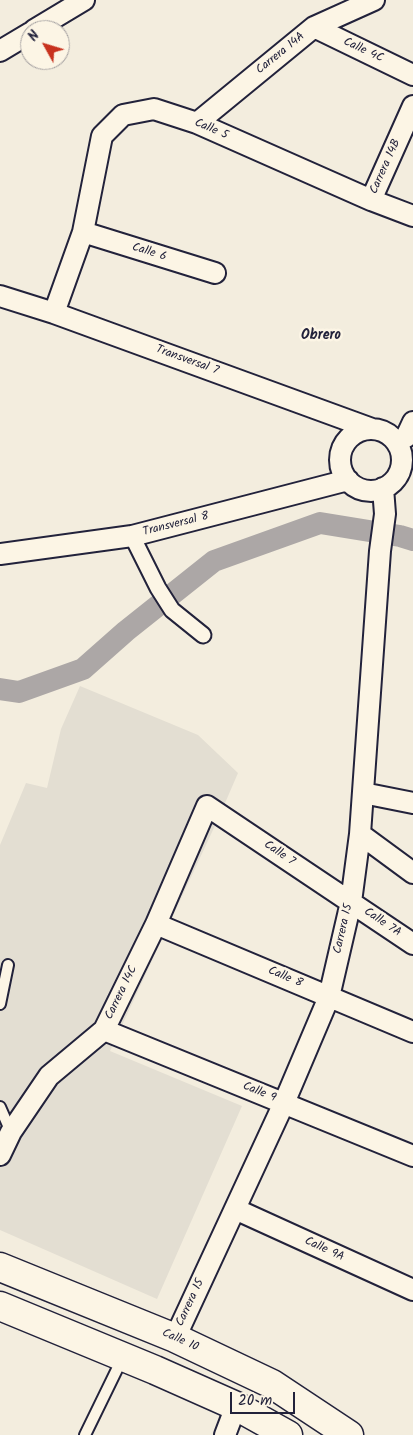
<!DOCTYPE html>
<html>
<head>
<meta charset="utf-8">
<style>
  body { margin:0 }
  #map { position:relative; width:413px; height:1435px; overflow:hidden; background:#f3edde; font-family:Kalam,sans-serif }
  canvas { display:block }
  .north { position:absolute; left:20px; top:20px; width:50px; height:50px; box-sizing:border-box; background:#fcf5e5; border:1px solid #a5a1a1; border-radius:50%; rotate:309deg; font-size:14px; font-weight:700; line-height:20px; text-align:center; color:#22223b }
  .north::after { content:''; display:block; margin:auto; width:18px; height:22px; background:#c8321e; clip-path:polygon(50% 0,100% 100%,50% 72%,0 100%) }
  .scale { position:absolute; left:230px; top:1392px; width:65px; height:22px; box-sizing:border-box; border:2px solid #22223b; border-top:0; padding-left:6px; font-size:15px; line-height:18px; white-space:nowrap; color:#22223b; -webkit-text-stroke:4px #fcf5e5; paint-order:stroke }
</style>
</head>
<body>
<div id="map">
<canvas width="413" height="1435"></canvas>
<div class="north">N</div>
<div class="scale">20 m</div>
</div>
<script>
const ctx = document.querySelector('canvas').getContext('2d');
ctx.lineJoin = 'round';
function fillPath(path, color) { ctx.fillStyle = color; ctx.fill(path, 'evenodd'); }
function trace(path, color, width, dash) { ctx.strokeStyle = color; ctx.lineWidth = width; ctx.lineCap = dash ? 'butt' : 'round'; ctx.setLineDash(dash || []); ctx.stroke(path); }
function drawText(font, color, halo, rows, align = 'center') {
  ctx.font = font + ' Kalam,sans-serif'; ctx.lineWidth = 5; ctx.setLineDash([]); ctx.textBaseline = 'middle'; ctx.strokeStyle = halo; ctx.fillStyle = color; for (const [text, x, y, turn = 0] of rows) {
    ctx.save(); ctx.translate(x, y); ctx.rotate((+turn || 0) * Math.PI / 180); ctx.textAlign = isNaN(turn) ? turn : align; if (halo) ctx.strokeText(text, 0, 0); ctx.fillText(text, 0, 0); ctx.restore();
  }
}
fillPath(new Path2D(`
  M 80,686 L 198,735 L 238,773 L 219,817 L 110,1051 L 242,1106 L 157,1299 L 0,1230 L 0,845 L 26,783 L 47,788 L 61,729 Z`), '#e3ded2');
trace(new Path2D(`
  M 0,689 L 19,692 L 83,669 L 126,631 L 214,561 L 320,523 L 400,536 L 413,540`), '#aca7a6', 22);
const service = new Path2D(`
  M 0,1004 L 8,965
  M 0,1107 L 11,1132
  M 85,1435 L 123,1357`);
const pedestrian = new Path2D(`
  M 132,536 L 158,588 L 172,610 L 203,635`);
const minor = new Path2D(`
  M 314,27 L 413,75
  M 34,30 L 84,0
  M 0,51 L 30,33
  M 197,123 L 314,27 L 374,0
  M 371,200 L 413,106
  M 83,232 L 215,273
  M 0,296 L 54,313 L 372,429
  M 54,313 L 83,232 L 102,136 L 123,115 L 154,109 L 197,123 L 371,200 L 413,216
  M340 460a31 31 0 1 1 62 0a31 31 0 1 1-62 0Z
  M 406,437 L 413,422
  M 0,554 L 132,536 L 348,480
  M 363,793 L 413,803
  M 360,834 L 413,873
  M 156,924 L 413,1032
  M 104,1030 L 413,1156
  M 0,1155 L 11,1132 L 49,1076 L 104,1030 L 156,924 L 207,806 L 413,944
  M 235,1209 L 413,1290
  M 175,1338 L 284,1103 L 329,997 L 351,902 L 360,834 L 380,551 L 385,514 L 383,488
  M 225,1435 L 236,1406`);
const secondary = new Path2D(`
  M 0,1267 L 175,1338 L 272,1384 L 349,1435
  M 0,1306 L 155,1370 L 236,1406 L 288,1435`);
trace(service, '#22223b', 14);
trace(pedestrian, '#22223b', 19);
trace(minor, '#22223b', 24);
trace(secondary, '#22223b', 31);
trace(service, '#fcf5e5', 10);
trace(pedestrian, '#fcf5e5', 15);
trace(minor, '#fcf5e5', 20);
trace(secondary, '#fcf5e5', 28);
drawText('12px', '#22223b', '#fcf5e5', [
  ["Calle 4C",363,51,25],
  ["Carrera 14A",281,54,-39],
  ["Calle 5",211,130,23],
  ["Carrera 14B",386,167,-66],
  ["Calle 6",149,253,17],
  ["Transversal 7",187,361,20],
  ["Transversal 8",176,525,-14],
  ["Calle 7",279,854,34],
  ["Calle 7A",382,923,34],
  ["Carrera 15",344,929,-77],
  ["Calle 8",285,978,23],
  ["Carrera 14C",122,993,-64],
  ["Calle 9",259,1093,22],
  ["Calle 9A",324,1250,25],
  ["Carrera 15",191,1303,-65],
  ["Calle 10",180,1341,24]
]);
drawText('bold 14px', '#22223b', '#fcf5e5', [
  ["Obrero",321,337]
]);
</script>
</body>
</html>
